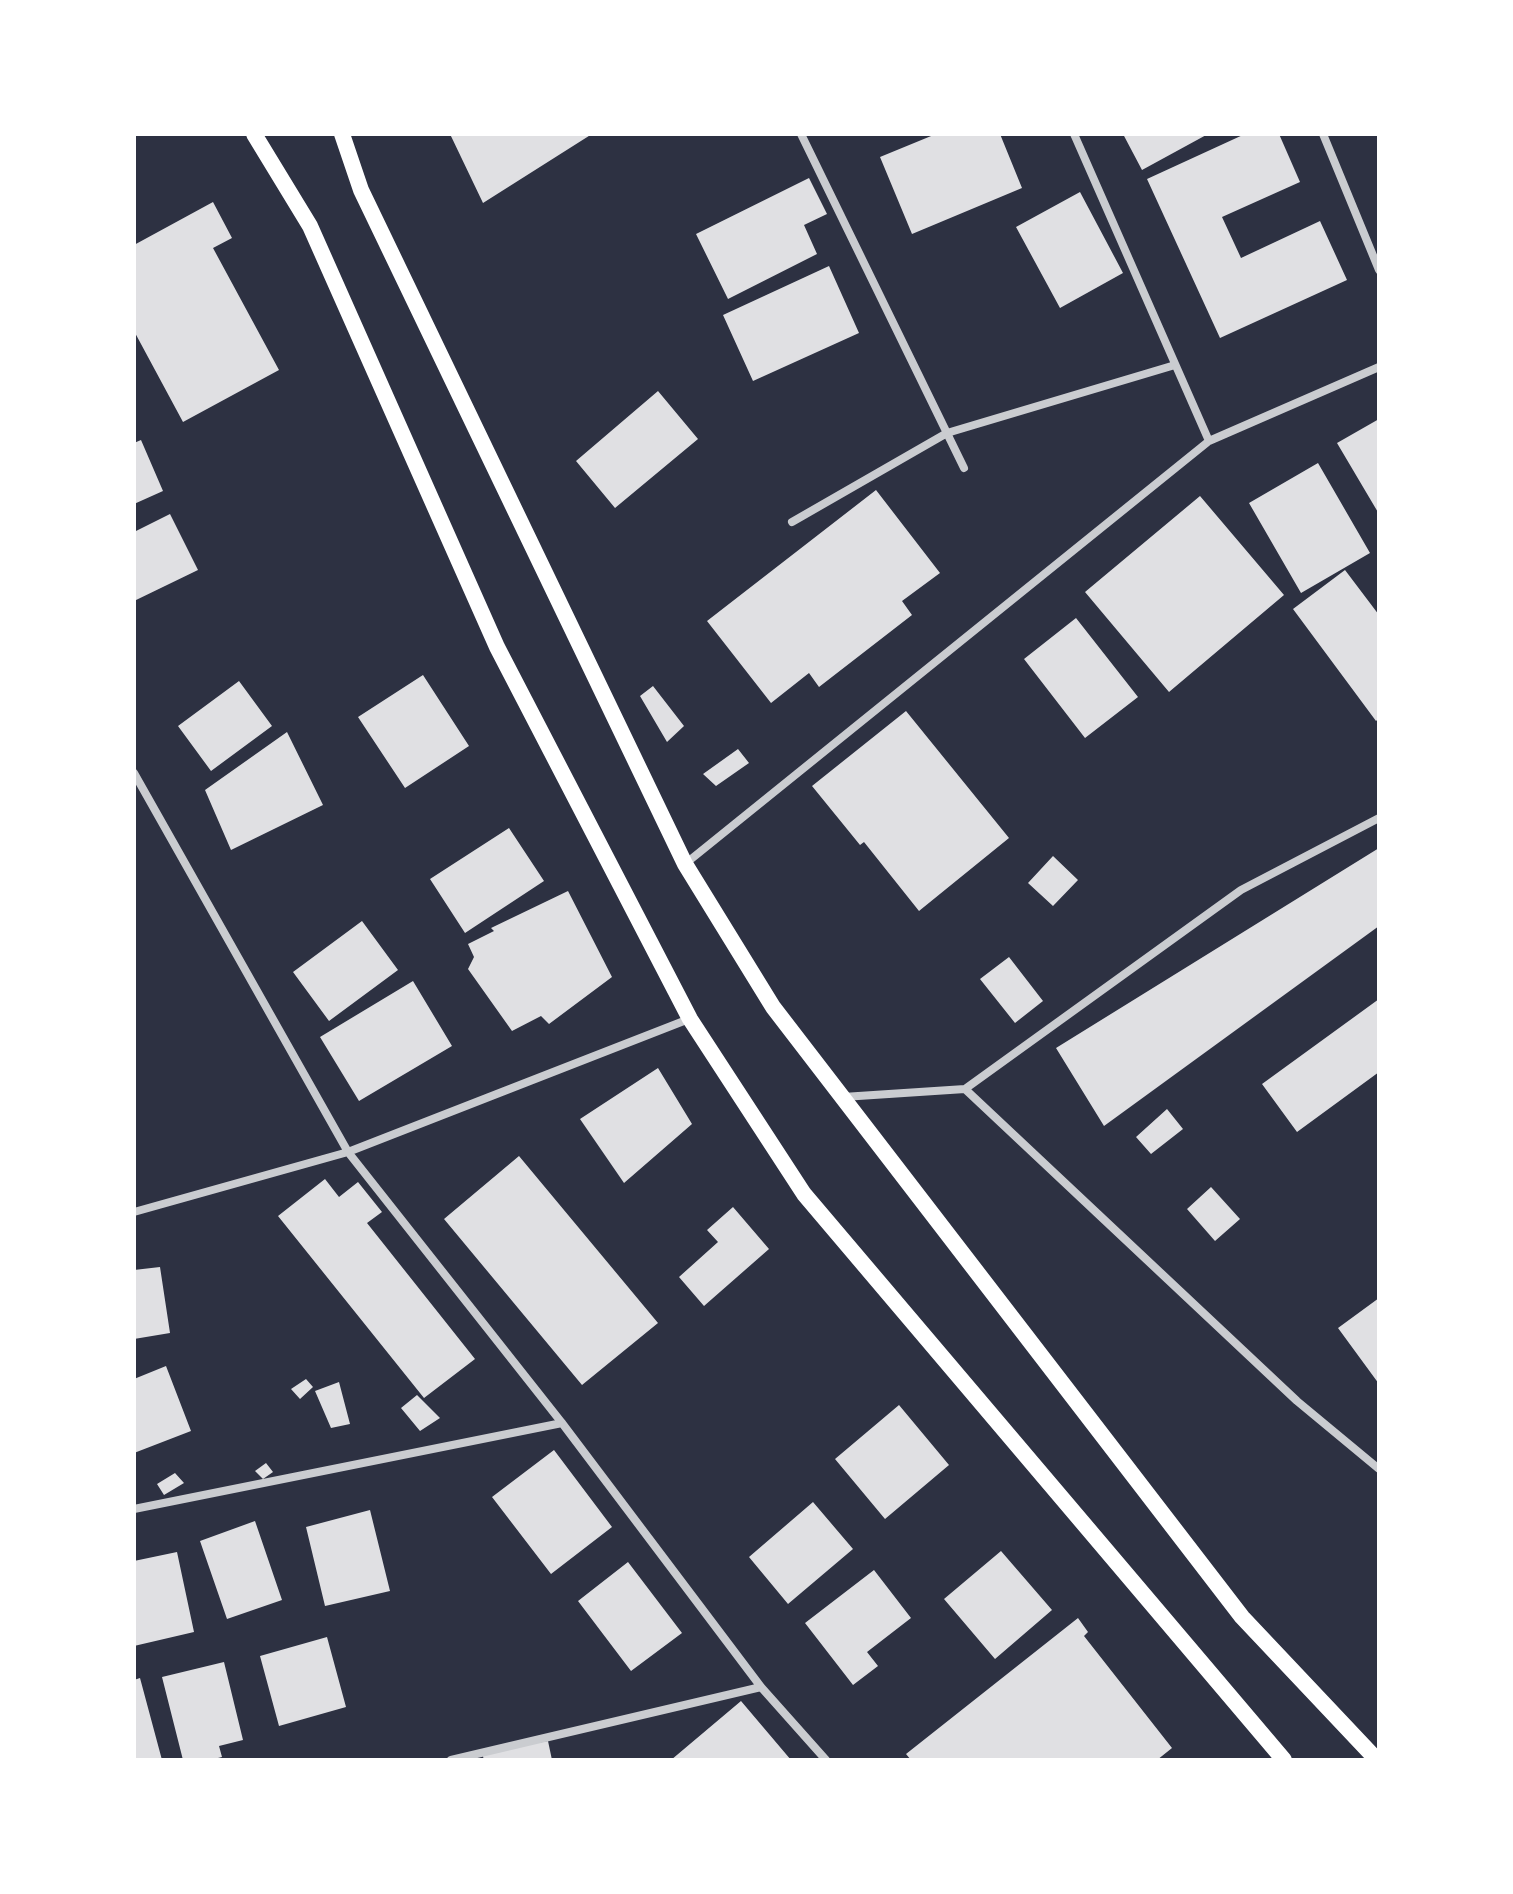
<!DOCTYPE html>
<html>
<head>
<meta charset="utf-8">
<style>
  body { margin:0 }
  #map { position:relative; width:1513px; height:1894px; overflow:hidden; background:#2d3142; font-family:Quicksand,sans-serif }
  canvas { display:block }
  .frame { position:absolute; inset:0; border:136px solid #fff; pointer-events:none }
</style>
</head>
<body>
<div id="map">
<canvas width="1513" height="1894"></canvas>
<div class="frame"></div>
</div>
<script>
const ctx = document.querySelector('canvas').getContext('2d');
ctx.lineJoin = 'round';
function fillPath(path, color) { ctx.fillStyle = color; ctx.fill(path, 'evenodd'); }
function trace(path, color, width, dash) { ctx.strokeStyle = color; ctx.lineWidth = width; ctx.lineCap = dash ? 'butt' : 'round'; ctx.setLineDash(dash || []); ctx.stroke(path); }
fillPath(new Path2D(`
  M 450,134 L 592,134 L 483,203 Z
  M 936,134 L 1000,134 L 1022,188 L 912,234 L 880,157 Z
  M 1123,134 L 1208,134 L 1142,170 Z
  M 1245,134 L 1279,134 L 1300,182 L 1222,217 L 1241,258 L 1320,221 L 1347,280 L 1220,338 L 1147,179 Z
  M 809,178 L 827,214 L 804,225 L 817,254 L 728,299 L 696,234 Z
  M 1080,192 L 1123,273 L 1060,308 L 1016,227 Z
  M 213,202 L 232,238 L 213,248 L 279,370 L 183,422 L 134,331 L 134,245 Z
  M 829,266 L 859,333 L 753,381 L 723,315 Z
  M 658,391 L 698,439 L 615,508 L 576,461 Z
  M 1379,419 L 1379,514 L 1337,443 Z
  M 141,440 L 163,491 L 134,504 L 134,443 Z
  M 1318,463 L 1370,553 L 1301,593 L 1249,503 Z
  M 876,490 L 940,573 L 902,601 L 912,615 L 819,687 L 809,673 L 771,703 L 707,621 Z
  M 1200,496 L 1284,595 L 1169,692 L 1085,592 Z
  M 170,514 L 198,570 L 134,601 L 134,532 Z
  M 1345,570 L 1379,615 L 1379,718 L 1376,721 L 1293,609 Z
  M 1076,618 L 1138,697 L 1085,738 L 1024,659 Z
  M 423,675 L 469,746 L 405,788 L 358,717 Z
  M 239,681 L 272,726 L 211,771 L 178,726 Z
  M 653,686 L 684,726 L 667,742 L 640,696 Z
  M 906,711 L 1009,838 L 919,911 L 864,842 L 860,845 L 812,786 Z
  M 287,732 L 323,805 L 231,850 L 205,790 Z
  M 738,749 L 749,763 L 716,786 L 703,774 Z
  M 509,828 L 544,881 L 465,933 L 430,879 Z
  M 1379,848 L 1379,926 L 1104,1126 L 1056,1048 Z
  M 1053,856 L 1078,880 L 1053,906 L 1028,883 Z
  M 568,891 L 612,977 L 549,1024 L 541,1016 L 512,1031 L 468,969 L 474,957 L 468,944 L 494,931 L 491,928 Z
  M 362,921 L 398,970 L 329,1021 L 293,972 Z
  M 1009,957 L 1043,1001 L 1015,1023 L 980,979 Z
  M 413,981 L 452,1046 L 359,1101 L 320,1037 Z
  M 1379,999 L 1379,1072 L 1297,1132 L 1262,1084 Z
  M 658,1068 L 692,1124 L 624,1183 L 580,1119 Z
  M 1167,1109 L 1183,1129 L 1151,1154 L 1136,1137 Z
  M 519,1156 L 658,1323 L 582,1385 L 444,1219 Z
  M 325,1179 L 339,1197 L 358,1182 L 382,1212 L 367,1223 L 475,1359 L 424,1398 L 278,1216 Z
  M 1211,1187 L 1240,1219 L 1215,1241 L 1187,1209 Z
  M 733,1207 L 769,1249 L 704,1306 L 679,1277 L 718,1242 L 707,1230 Z
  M 160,1267 L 170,1333 L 134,1339 L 134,1270 Z
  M 1379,1298 L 1379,1384 L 1338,1328 Z
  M 166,1366 L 191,1431 L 134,1453 L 134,1379 Z
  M 306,1379 L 313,1387 L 300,1399 L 291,1389 Z
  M 339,1382 L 350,1424 L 331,1428 L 315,1391 Z
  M 417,1395 L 440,1418 L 420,1431 L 401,1408 Z
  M 899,1405 L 949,1465 L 885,1519 L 835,1459 Z
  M 554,1450 L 612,1527 L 551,1574 L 492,1497 Z
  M 266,1463 L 273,1472 L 263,1479 L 255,1471 Z
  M 175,1473 L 184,1483 L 164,1495 L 157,1484 Z
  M 813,1502 L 853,1549 L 788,1604 L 749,1557 Z
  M 370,1510 L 390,1591 L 325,1606 L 306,1527 Z
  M 255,1521 L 282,1600 L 227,1619 L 200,1541 Z
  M 1001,1551 L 1052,1610 L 995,1659 L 944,1599 Z
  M 177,1552 L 194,1632 L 134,1646 L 134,1561 Z
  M 628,1562 L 682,1633 L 631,1671 L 578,1601 Z
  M 874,1570 L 911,1618 L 867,1652 L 878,1666 L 853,1685 L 805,1623 Z
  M 1078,1618 L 1088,1632 L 1084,1636 L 1172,1748 L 1157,1760 L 911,1760 L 906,1754 Z
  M 327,1637 L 346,1707 L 279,1726 L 260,1656 Z
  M 224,1662 L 243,1740 L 219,1746 L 222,1757 L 210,1760 L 183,1760 L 162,1677 Z
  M 140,1678 L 162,1760 L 134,1760 L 134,1680 Z
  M 741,1701 L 791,1760 L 671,1760 Z
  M 548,1741 L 552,1760 L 484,1760 L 482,1753 Z`), '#e0e0e3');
trace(new Path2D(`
  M 801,134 L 964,468
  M 1074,134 L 1209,441
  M 1323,134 L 1379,270
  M 792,522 L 947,433 L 1175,365
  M 134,773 L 348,1152 L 562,1423 L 761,1687 L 826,1760
  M 685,864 L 1209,441 L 1379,367
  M 965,1089 L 1297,1401 L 1379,1469
  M 843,1097 L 965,1089 L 1241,890 L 1379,818
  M 134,1212 L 348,1152 L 689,1019
  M 134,1509 L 562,1423
  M 451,1760 L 761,1687`), '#caccd0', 8);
trace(new Path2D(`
  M 254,134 L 310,226 L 497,647 L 690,1019 L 804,1194 L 1284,1760
  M 342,134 L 361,190 L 685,864 L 773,1007 L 1242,1617 L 1377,1760`), '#fff', 16);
</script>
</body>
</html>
